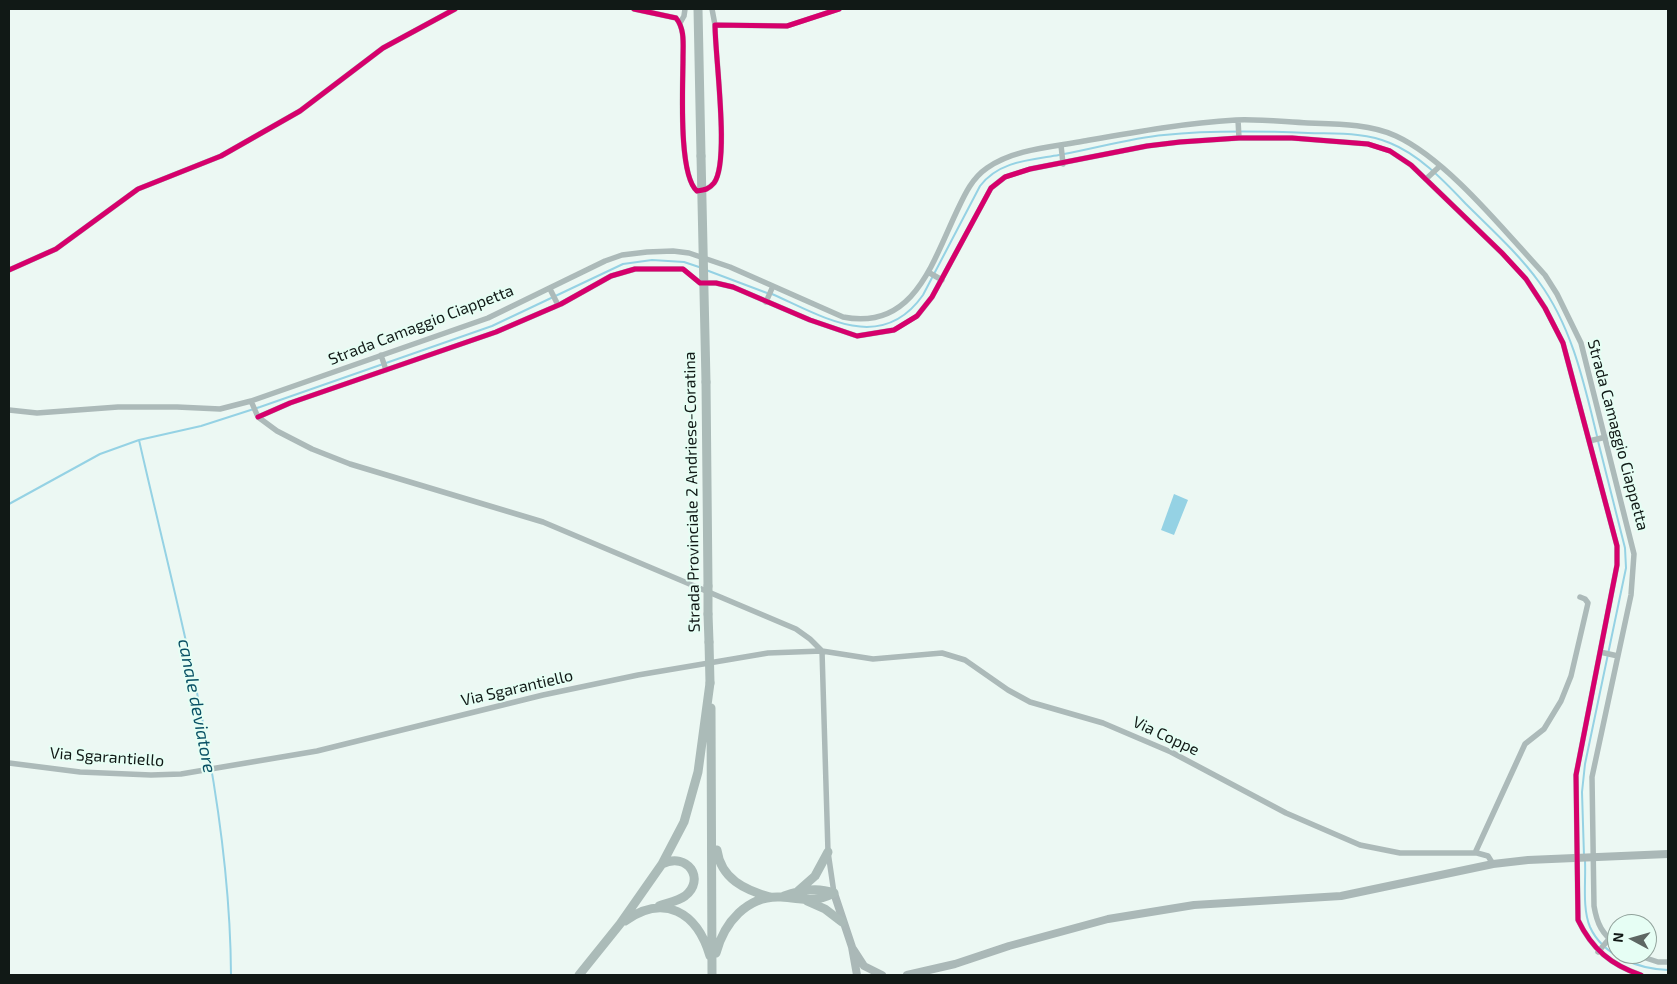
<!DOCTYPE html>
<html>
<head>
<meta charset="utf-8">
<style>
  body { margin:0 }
  #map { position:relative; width:1677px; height:984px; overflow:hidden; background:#ecf8f3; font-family:"Exo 2",sans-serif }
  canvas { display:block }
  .frame { position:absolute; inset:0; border:10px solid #111916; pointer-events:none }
  .north { position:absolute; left:1607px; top:914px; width:50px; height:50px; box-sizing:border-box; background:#e6fef4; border:1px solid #91a29b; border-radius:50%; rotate:276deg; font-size:14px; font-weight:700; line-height:20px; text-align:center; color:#111916 }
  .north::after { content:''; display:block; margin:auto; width:18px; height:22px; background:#5e6763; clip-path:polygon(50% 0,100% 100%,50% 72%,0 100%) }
</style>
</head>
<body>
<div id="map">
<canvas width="1677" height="984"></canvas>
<div class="frame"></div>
<div class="north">N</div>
</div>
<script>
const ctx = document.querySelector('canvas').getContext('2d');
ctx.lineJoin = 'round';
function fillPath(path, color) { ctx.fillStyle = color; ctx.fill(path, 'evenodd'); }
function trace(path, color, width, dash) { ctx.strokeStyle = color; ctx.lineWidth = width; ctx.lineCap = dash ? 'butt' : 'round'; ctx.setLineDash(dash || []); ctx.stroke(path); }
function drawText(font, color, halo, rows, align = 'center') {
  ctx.font = font + ' "Exo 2",sans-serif'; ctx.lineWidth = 4; ctx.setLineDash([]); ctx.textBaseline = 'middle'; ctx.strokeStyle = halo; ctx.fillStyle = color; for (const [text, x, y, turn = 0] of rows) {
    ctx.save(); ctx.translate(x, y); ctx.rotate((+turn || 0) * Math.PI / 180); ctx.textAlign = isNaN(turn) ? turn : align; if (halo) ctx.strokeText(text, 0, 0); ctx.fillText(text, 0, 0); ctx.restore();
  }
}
fillPath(new Path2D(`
  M 1174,494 L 1188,500 L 1174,535 L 1161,530 Z`), '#95d2e4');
trace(new Path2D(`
  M 1064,154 C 1097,148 1131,138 1164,135 C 1212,130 1260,131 1308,133 C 1335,134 1365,132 1390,143 C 1420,155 1445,182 1466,204 C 1491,229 1518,253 1539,282 C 1572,327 1584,383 1597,436
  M 706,270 L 767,293
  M 772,294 C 822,316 881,355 923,295 L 980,186 C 999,161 1030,160 1059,155
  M 139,440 C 179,616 230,794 231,975
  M 9,504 L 100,454 L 139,440 L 201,426 L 260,407 L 492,326 L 623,264 L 652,260 L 684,262 L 699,267
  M 1584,856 L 1582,792 L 1585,764 L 1626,568 L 1625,548 L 1598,441
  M 1585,861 C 1586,881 1582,908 1590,927 C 1603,956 1639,969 1668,970`), '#95d2e4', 2);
trace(new Path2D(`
  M 634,9 L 676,18 C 685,29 683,44 683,58 C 683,86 678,175 697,191 C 705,190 709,189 714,183 C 730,162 715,56 715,25 L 787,26 L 839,9
  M 712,9 L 715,25
  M 680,23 L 684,16 L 685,9
  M 1238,120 L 1239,138
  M 1061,145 L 1063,164
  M 1426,179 L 1440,166
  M 9,270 L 56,249 L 138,189 L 221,156 L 300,111 L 383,48 L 455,9
  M 928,272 L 942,280
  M 550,289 L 558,305
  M 766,302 L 773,286
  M 381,355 L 386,370
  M 251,401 L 488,318 L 605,261 L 622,255 L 647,252 L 673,251 L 689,253 L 730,267 L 843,317 C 913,331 932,264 956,213 C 964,196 971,179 987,168 C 1014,149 1052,147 1084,141 C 1135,132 1185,123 1236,120 C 1260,119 1285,122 1308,123 C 1337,124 1370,124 1396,136 C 1448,160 1505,232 1545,275 L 1557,294 L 1581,343 L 1634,554 L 1631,595 L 1592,777 L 1594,906 C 1597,924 1602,934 1617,945
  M 9,410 L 37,413 L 118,407 L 177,407 L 220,409 L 251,401 L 258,417 L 277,431 L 312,449 L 350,464 L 543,522 L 796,629 L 810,639 L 822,651
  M 258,417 L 290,403 L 496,332 L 561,304 L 611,276 L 635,269 L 683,269 L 700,283 L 716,283 L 733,287 L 810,320 L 857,336 L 894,330 L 917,316 L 932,297 L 991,188 L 1005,177 L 1030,169 L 1147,146 L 1180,142 L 1239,138 L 1292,138 L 1368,144 L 1390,151 L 1411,165 L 1502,253 L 1526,279 L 1545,308 L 1563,343 L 1617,546 L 1617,565 L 1576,775 L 1578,920 C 1592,949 1611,965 1641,975
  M 1589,441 L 1606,437
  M 822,651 L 828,852 L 834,893
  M 1600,652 L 1618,656
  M 9,763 L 80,772 L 151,775 L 181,774 L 317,751 L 543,695 L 638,675 L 768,653 L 822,651 L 873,659 L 942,653 L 965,660 L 1008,690 L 1030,702 L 1103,723 L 1171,752 L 1286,813 L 1360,845 L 1400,853 L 1477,853 L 1488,856 L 1493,864
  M 1475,853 L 1525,744 L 1544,729 L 1561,701 L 1571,676 L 1588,603 L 1585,599 L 1580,597
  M 1598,952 L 1609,939
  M 1634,954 L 1658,962 L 1668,962`), '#acbab9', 5.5);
trace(new Path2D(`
  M 834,893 L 852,947 L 857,975
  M 853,949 L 864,966 L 882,975
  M 907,975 L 955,964 L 1009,946 L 1108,919 L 1194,905 L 1341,896 L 1493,864 L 1528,860 L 1668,854`), '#aab8b7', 8);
trace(new Path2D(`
  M 698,9 L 701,156
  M 706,382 L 708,586
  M 708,614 L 709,642
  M 711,708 L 712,975
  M 717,850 C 721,879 745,890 770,897
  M 798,891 L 815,876 L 828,852
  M 784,896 C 802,890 817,887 834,893
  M 807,901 L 825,909 L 842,922
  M 659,906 C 667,903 678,901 685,896 C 706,880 688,851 662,864
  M 625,921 C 664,893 697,912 710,956
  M 716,953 C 724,923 747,895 781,897 C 803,898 812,904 834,893
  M 579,975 L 620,924 L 662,864 L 684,822 L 698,772 L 710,683`), '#abbbb8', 9);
trace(new Path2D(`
  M 701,156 L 706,382
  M 708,586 L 708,614
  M 709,642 L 710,683`), '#abbbb8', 9);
trace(new Path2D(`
  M 634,9 L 676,18 C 685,29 683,44 683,58 C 683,86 678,175 697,191 C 705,190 709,189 714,183 C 730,162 715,56 715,25 L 787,26 L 839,9
  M 9,270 L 56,249 L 138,189 L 221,156 L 300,111 L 383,48 L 455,9
  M 258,417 L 290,403 L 496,332 L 561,304 L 611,276 L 635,269 L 683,269 L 700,283 L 716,283 L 733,287 L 810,320 L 857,336 L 894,330 L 917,316 L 932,297 L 991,188 L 1005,177 L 1030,169 L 1147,146 L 1180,142 L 1239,138 L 1292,138 L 1368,144 L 1390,151 L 1411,165 L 1502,253 L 1526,279 L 1545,308 L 1563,343 L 1617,546 L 1617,565 L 1576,775 L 1578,920 C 1592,949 1611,965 1641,975`), '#d6006c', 5);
drawText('16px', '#111916', '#e6fef4', [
  ["Strada Camaggio Ciappetta",421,325,-21],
  ["Strada Camaggio Ciappetta",1618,435,75],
  ["Strada Provinciale 2 Andriese-Coratina",692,492,-91],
  ["Via Sgarantiello",517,688,-13],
  ["Via Coppe",1166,736,25],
  ["Via Sgarantiello",107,757,4]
]);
drawText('italic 18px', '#085064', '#e6fef4', [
  ["canale deviatore",197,706,79]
]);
</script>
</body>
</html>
